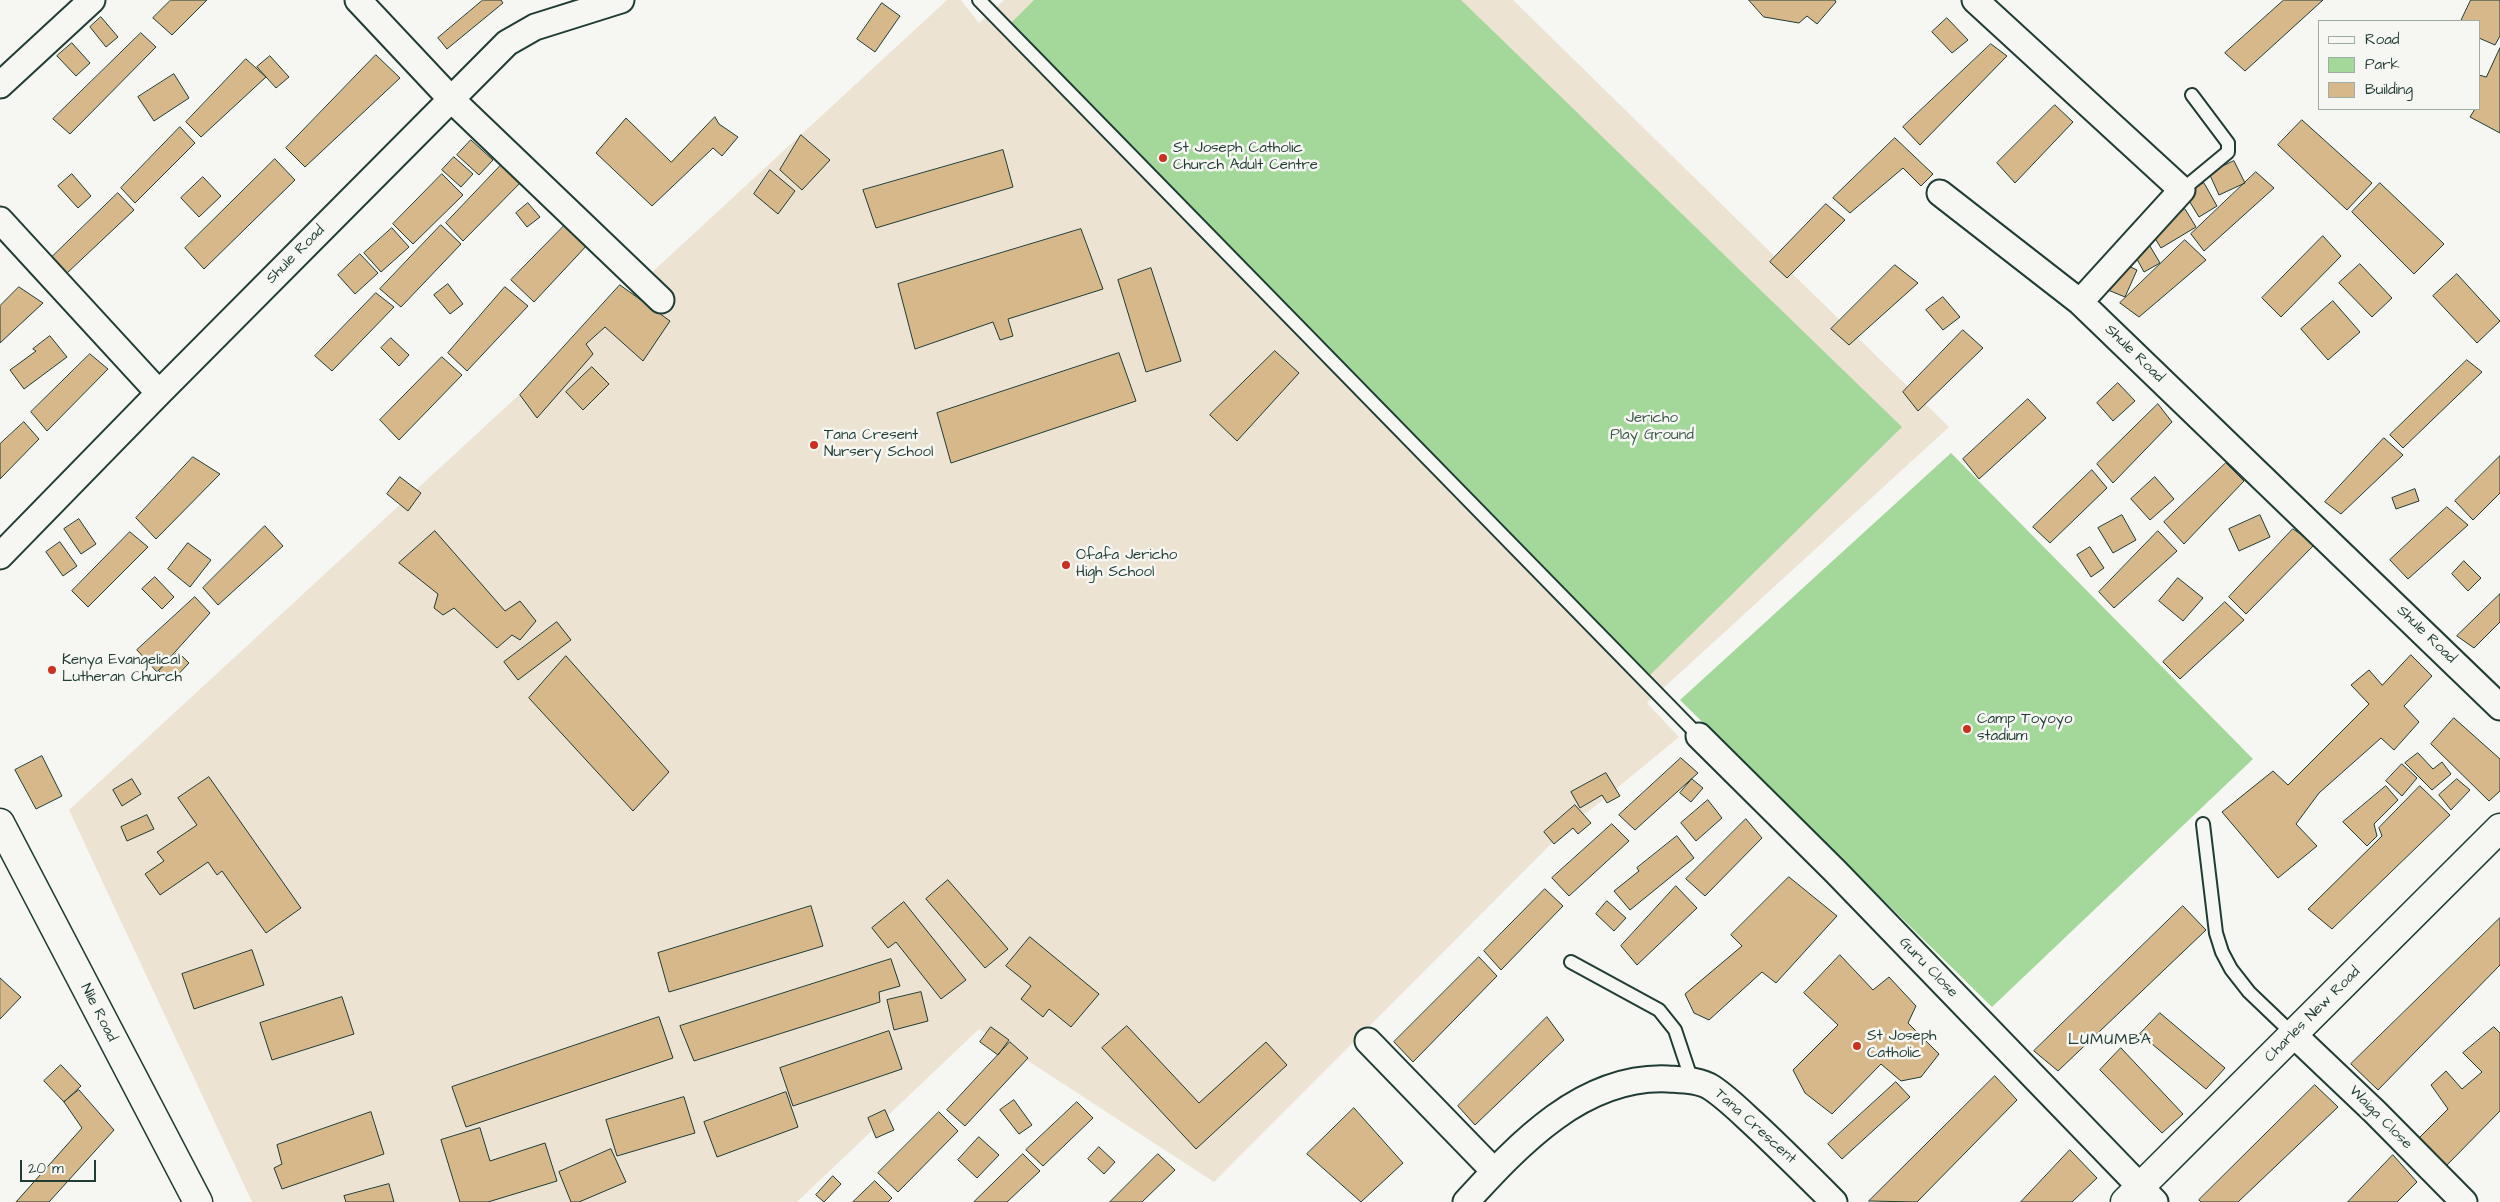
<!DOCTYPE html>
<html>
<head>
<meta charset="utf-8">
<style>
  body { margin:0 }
  #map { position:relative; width:2500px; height:1202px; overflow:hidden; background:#f6f6f2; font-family:"Architects Daughter",sans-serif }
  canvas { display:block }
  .legend { position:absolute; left:2318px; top:20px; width:162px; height:90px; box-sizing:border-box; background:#f6f6f2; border:1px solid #a0aca6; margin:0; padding:6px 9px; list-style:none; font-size:15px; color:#1f3d34 }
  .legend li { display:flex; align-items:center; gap:10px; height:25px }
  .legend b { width:25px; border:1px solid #a0aca6 }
  .scale { position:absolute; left:20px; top:1160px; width:76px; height:22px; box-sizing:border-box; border:2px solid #1f3d34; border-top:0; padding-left:6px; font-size:15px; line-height:18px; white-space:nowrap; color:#1f3d34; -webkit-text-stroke:4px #f6f6f2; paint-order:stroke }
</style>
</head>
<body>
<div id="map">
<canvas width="2500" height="1202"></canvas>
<ul class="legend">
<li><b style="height:6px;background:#f6f6f2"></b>Road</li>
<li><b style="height:14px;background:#a4d89b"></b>Park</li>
<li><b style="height:14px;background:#d7b88a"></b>Building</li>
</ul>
<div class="scale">20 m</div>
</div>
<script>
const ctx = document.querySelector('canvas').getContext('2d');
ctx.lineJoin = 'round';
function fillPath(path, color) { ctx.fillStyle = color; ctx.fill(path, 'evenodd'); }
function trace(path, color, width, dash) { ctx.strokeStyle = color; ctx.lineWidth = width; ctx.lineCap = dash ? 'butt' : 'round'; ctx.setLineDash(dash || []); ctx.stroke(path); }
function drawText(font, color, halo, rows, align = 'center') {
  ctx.font = font + ' "Architects Daughter",sans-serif'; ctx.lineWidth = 5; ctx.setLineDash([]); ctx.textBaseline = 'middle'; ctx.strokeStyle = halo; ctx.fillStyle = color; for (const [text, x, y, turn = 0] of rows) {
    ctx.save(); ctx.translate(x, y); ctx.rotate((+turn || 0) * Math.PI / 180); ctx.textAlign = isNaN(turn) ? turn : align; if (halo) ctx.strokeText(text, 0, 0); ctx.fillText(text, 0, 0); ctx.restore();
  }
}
fillPath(new Path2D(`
  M 947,0 L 961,0 L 979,23 L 1004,0 L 1513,0 L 1949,427 L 1647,703 L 1679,737 L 1560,835 L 1214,1182 L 979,1029 L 797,1202 L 252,1202 L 69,810 Z`), '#ede3d3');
fillPath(new Path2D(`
  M 1034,0 L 1461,0 L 1902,427 L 1650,675 L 1008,26 Z
  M 1951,453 L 2253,759 L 1992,1007 L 1680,700 Z`), '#a4d89b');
const building = new Path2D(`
  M 171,0 L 207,0 L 172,35 L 153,18 Z
  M 483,0 L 501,0 L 503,3 L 447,49 L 438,38 Z
  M 1749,0 L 1835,0 L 1836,2 L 1817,24 L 1807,16 L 1799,23 L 1764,17 Z
  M 2284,0 L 2323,0 L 2245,71 L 2225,53 Z
  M 2471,0 L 2500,0 L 2500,36 L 2495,45 L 2479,38 L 2479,21 L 2461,21 Z
  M 882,3 L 900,16 L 875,52 L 857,39 Z
  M 101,17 L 118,37 L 106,47 L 90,27 Z
  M 1947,18 L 1968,40 L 1952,53 L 1932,32 Z
  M 141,33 L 156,47 L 70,134 L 53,119 Z
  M 72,43 L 90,63 L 76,76 L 57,56 Z
  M 1991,44 L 2007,56 L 1920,145 L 1903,127 Z
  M 2500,48 L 2500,133 L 2470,117 L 2475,109 L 2479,109 L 2479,75 L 2486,77 Z
  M 376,55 L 400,78 L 305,167 L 286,148 Z
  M 270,56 L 289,77 L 276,88 L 257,67 Z
  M 246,59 L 266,77 L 201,137 L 186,122 Z
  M 174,74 L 189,98 L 154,121 L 138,97 Z
  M 2055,105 L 2073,122 L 2015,183 L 1997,163 Z
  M 715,117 L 719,124 L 738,137 L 722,156 L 713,148 L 652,206 L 596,153 L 626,118 L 671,162 Z
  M 2302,120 L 2372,183 L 2347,210 L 2278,145 Z
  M 180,127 L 195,143 L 135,203 L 121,188 Z
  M 801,135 L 830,160 L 802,190 L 780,170 Z
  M 1895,138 L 1933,174 L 1921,186 L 1903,168 L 1850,213 L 1833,198 Z
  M 471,140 L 493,160 L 479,175 L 457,155 Z
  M 1003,150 L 1013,187 L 876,228 L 863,190 Z
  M 454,157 L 473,174 L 461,187 L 442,170 Z
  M 275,159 L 295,180 L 204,269 L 185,248 Z
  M 2234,161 L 2245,183 L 2219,195 L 2209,173 Z
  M 504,162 L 525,178 L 463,241 L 446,223 Z
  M 770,170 L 795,191 L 778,214 L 754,194 Z
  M 2256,172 L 2274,188 L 2204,251 L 2191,234 Z
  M 72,174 L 91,196 L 78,208 L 58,186 Z
  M 442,174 L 463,195 L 413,244 L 393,224 Z
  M 203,177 L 221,196 L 199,217 L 181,198 Z
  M 2204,183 L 2217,206 L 2199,217 L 2185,194 Z
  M 2380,183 L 2444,244 L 2414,274 L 2352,212 Z
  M 118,193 L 134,210 L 66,274 L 52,257 Z
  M 528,203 L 540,217 L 527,227 L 516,213 Z
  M 1826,204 L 1845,220 L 1787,278 L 1770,262 Z
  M 2185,209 L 2196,227 L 2161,248 L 2150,230 Z
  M 441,225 L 461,244 L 401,307 L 380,289 Z
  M 565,225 L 589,243 L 534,302 L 511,280 Z
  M 392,228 L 409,247 L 381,272 L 364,253 Z
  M 1081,229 L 1103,289 L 1008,319 L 1013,336 L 1000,340 L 993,322 L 915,349 L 898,284 Z
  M 2323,236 L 2341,256 L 2281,317 L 2262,298 Z
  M 2185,240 L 2206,260 L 2139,317 L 2120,303 Z
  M 2147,241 L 2160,263 L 2144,272 L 2132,250 Z
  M 360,254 L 378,273 L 355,294 L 338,275 Z
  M 2120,262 L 2137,270 L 2125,297 L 2108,290 Z
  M 2360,264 L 2392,298 L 2372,317 L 2339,283 Z
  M 1895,265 L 1918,283 L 1849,345 L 1831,329 Z
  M 1151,268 L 1181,361 L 1146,372 L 1118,280 Z
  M 2457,274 L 2500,321 L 2477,343 L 2433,296 Z
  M 448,284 L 463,304 L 450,314 L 434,295 Z
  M 620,285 L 670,321 L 643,361 L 605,327 L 586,344 L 593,354 L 537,418 L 520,395 Z
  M 19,287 L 43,303 L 0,343 L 0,306 Z
  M 505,287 L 528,306 L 467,371 L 448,353 Z
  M 376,293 L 394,307 L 332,371 L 315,356 Z
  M 1943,297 L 1960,317 L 1943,330 L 1926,310 Z
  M 2333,301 L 2360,332 L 2328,360 L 2301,329 Z
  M 1963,330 L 1983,348 L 1918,411 L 1903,392 Z
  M 50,336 L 67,357 L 24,389 L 10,370 L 36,351 L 33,349 Z
  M 391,338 L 409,355 L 399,366 L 381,348 Z
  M 1275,351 L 1299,373 L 1237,441 L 1210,415 Z
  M 1119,353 L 1136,401 L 951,463 L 937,413 Z
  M 90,354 L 108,369 L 47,431 L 31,412 Z
  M 442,357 L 462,375 L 399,440 L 380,420 Z
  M 2467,360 L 2482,372 L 2403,448 L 2390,435 Z
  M 592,367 L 609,384 L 583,410 L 566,392 Z
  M 2118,383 L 2135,401 L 2113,421 L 2097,403 Z
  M 2028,399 L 2046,418 L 1979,479 L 1963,459 Z
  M 2158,404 L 2172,422 L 2113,483 L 2097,464 Z
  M 24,422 L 39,439 L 0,479 L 0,444 Z
  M 2384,438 L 2403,455 L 2341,514 L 2325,502 Z
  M 2500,456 L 2500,493 L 2473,520 L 2455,501 Z
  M 193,457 L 220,474 L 156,539 L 136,518 Z
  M 2226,463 L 2244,481 L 2184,544 L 2164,522 Z
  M 2092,470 L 2107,488 L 2050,543 L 2033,527 Z
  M 400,477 L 421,493 L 408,511 L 387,494 Z
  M 2155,477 L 2174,499 L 2150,520 L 2131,499 Z
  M 2415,489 L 2419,501 L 2396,509 L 2392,498 Z
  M 2447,507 L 2468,525 L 2408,579 L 2390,560 Z
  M 2122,515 L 2136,540 L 2113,553 L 2098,528 Z
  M 2260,515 L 2270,537 L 2239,551 L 2229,529 Z
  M 79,519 L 96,544 L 81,554 L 64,529 Z
  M 265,526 L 283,546 L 218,605 L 203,588 Z
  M 2293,529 L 2315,544 L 2246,614 L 2229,597 Z
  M 435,531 L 505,611 L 520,601 L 536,621 L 520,640 L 512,635 L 497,648 L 454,608 L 443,615 L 434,608 L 438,594 L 399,563 Z
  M 2158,531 L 2177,551 L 2114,608 L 2099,592 Z
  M 130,532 L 148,547 L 88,607 L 72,591 Z
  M 60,542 L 77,566 L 63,576 L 46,552 Z
  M 188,543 L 211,560 L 190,587 L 168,569 Z
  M 2090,547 L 2104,568 L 2091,577 L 2077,555 Z
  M 2464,561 L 2481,578 L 2468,591 L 2452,574 Z
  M 155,577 L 174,597 L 162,609 L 142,589 Z
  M 2178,578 L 2203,598 L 2183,621 L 2159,601 Z
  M 2500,594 L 2500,622 L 2474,648 L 2457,636 Z
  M 195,597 L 210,613 L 157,672 L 137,650 Z
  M 2225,602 L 2244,620 L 2180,679 L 2163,662 Z
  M 557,622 L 571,640 L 518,680 L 504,662 Z
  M 178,652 L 189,663 L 170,683 L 159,671 Z
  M 2411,655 L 2432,676 L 2404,706 L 2419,722 L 2394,750 L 2381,738 L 2319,793 L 2296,824 L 2317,846 L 2278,878 L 2222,812 L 2273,771 L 2288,785 L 2369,704 L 2351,685 L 2369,670 L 2382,685 Z
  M 566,656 L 669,772 L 633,811 L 529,698 Z
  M 2454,718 L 2500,759 L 2500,791 L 2489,801 L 2431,744 Z
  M 2418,753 L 2433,769 L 2442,762 L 2451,774 L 2432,790 L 2405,763 Z
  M 42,756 L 62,796 L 36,809 L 15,770 Z
  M 1681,758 L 1698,773 L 1635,830 L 1619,815 Z
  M 2402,764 L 2417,778 L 2402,796 L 2386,781 Z
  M 1606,773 L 1620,796 L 1607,803 L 1602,795 L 1580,808 L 1571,792 Z
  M 209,777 L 301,908 L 266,933 L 222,871 L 217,875 L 208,862 L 160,895 L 145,874 L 164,861 L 157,852 L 197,825 L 178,798 Z
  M 132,779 L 141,794 L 122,806 L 113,790 Z
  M 1692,779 L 1703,788 L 1691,802 L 1680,793 Z
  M 2457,779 L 2470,790 L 2451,810 L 2439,795 Z
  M 2386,786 L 2398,800 L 2374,824 L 2377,836 L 2367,846 L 2343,822 Z
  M 2420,786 L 2450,815 L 2332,929 L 2308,909 L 2382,836 L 2379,828 Z
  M 1708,800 L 1722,818 L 1696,841 L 1681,823 Z
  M 1575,805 L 1591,823 L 1578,834 L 1573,828 L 1554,844 L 1544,832 Z
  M 147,815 L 154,829 L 127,841 L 121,827 Z
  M 1746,819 L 1762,838 L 1705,896 L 1686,879 Z
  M 1612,824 L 1629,841 L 1569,896 L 1552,878 Z
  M 1677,836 L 1694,858 L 1630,910 L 1614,891 L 1639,871 L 1637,868 Z
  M 1789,877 L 1837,916 L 1776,983 L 1762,972 L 1709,1020 L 1694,1013 L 1685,994 L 1742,946 L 1731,935 Z
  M 948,880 L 1008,949 L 985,968 L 926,899 Z
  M 1676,886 L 1697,908 L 1637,965 L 1621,946 Z
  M 1545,889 L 1563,906 L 1501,970 L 1484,951 Z
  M 1607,901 L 1626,918 L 1614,931 L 1596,914 Z
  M 904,902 L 966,980 L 941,999 L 896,942 L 888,948 L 872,928 Z
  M 811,906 L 823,946 L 669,992 L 658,953 Z
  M 2183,906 L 2206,930 L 2058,1071 L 2034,1051 Z
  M 2500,918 L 2500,965 L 2378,1090 L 2351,1064 Z
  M 1030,937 L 1099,994 L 1071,1027 L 1049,1009 L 1043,1017 L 1021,999 L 1031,986 L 1006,966 Z
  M 252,950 L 264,985 L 194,1009 L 182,974 Z
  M 1840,955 L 1873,990 L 1889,977 L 1916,1006 L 1908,1023 L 1939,1054 L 1921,1077 L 1901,1081 L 1881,1064 L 1832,1114 L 1805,1093 L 1793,1070 L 1838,1025 L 1804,993 Z
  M 1479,957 L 1497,976 L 1413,1062 L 1394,1042 Z
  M 891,959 L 900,986 L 879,992 L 880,1002 L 694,1061 L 680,1026 Z
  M 0,978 L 21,997 L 0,1019 Z
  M 921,992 L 928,1021 L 894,1030 L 887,1000 Z
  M 342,997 L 354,1034 L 272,1060 L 260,1023 Z
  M 2160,1013 L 2225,1068 L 2206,1089 L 2140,1034 Z
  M 659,1017 L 673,1058 L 466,1127 L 452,1087 Z
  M 1547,1017 L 1564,1040 L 1475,1125 L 1458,1106 Z
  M 1127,1026 L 1199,1103 L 1266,1042 L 1287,1065 L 1196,1149 L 1102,1048 Z
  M 991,1027 L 1009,1040 L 998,1055 L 980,1042 Z
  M 2494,1027 L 2500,1033 L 2500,1111 L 2447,1165 L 2419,1138 L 2448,1109 L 2431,1085 L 2446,1071 L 2462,1089 L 2482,1072 L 2463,1053 Z
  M 889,1031 L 902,1069 L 793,1106 L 780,1068 Z
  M 1010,1042 L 1028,1058 L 965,1126 L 947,1110 Z
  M 2121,1048 L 2183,1114 L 2162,1133 L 2100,1070 Z
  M 61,1065 L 81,1086 L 64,1102 L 44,1081 Z
  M 1995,1076 L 2017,1100 L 1917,1202 L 1869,1201 Z
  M 1896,1082 L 1910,1097 L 1842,1159 L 1828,1144 Z
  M 2315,1085 L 2338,1107 L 2238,1202 L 2201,1202 L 2199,1200 Z
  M 79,1090 L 114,1130 L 49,1202 L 16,1202 L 82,1128 L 64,1102 Z
  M 786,1092 L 798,1127 L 717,1157 L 704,1122 Z
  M 684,1097 L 695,1133 L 617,1156 L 606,1120 Z
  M 1014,1100 L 1032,1125 L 1019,1134 L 1000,1110 Z
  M 1077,1102 L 1093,1118 L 1043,1166 L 1026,1150 Z
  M 1354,1108 L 1403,1163 L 1361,1202 L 1307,1154 Z
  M 885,1110 L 894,1130 L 876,1138 L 868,1118 Z
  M 371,1112 L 384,1154 L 282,1189 L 274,1168 L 282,1164 L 277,1145 Z
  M 939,1112 L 958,1131 L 898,1192 L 878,1173 Z
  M 480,1128 L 490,1161 L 545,1143 L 557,1181 L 488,1202 L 460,1202 L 441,1140 Z
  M 979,1137 L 999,1155 L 977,1178 L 958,1160 Z
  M 1099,1147 L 1115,1162 L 1104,1174 L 1088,1159 Z
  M 611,1149 L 626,1182 L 579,1202 L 571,1202 L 559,1172 Z
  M 2070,1150 L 2097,1178 L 2072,1202 L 2021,1202 Z
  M 1023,1154 L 1040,1171 L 1007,1202 L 974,1202 Z
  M 1158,1154 L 1175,1170 L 1142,1202 L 1110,1202 Z
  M 2393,1155 L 2417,1182 L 2397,1202 L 2348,1202 Z
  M 833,1176 L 841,1184 L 824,1202 L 816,1195 Z
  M 875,1181 L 892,1198 L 888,1202 L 853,1202 Z
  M 389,1184 L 394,1202 L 346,1202 L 344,1196 Z`);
fillPath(building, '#d7b88a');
trace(building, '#1f3d34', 1);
const service = new Path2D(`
  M 979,0 L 1699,736
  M 2182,190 L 2228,152 L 2228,143 L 2192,95
  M 2203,824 L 2216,933 L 2222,952 L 2231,969 L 2249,992 L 2294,1035
  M 1571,962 L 1659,1010 L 1675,1030 L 1692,1081`);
const minor = new Path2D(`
  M 358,0 L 451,99 L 661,300
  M 1975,0 L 2182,190 L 2080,302 L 2500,707
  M 0,85 L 92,0
  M 1940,193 L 2080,302
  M 0,220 L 159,393
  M 0,556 L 159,393 L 507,43 L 535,27 L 621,0
  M 1699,736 L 1836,872 L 2155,1202
  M 2294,1035 L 2375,1112 L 2464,1202
  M 1368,1041 L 1494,1171
  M 1466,1202 C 1519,1144 1583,1075 1668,1079 C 1683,1080 1700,1080 1712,1088 C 1727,1098 1740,1111 1753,1123 C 1780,1148 1807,1175 1834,1202`);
const tertiary = new Path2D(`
  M 0,823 L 198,1202
  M 2125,1202 L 2500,828`);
trace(service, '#1f3d34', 16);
trace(minor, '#1f3d34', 29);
trace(tertiary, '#1f3d34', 31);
trace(service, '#f6f6f2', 12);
trace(minor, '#f6f6f2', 25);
trace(tertiary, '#f6f6f2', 28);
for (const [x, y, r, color] of [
  [1163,158,5,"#c8321e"],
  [814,445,5,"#c8321e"],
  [1066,565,5,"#c8321e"],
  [52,670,5,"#c8321e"],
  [1967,729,5,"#c8321e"],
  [1857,1046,5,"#c8321e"]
]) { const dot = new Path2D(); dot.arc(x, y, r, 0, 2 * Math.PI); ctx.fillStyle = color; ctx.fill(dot); trace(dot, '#f6f6f2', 2); }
drawText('15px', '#1f3d34', '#f6f6f2', [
  ["St Joseph Catholic",1173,149],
  ["Church Adult Centre",1173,166],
  ["Tana Cresent",824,436],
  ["Nursery School",824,453],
  ["Ofafa Jericho",1076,556],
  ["High School",1076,573],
  ["Kenya Evangelical",62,661],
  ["Lutheran Church",62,678],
  ["Camp Toyoyo",1977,720],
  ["stadium",1977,737],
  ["St Joseph",1867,1037],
  ["Catholic",1867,1054]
], 'left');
drawText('15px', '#1f3d34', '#f6f6f2', [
  ["Shule Road",296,255,-45],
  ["Shule Road",2134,354,44],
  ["Shule Road",2426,635,44],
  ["Guru Close",1928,968,46],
  ["Nile Road",98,1013,63],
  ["Charles New Road",2313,1015,-45],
  ["Waiga Close",2380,1118,45],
  ["Tana Crescent",1755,1127,42]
]);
drawText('15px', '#3a5c49', '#f6f6f2', [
  ["Jericho",1652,419],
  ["Play Ground",1652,436]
]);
ctx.letterSpacing = '1px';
drawText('16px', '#1f3d34', '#f6f6f2', [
  ["LUMUMBA",2110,1041]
]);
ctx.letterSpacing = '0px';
</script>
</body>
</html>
